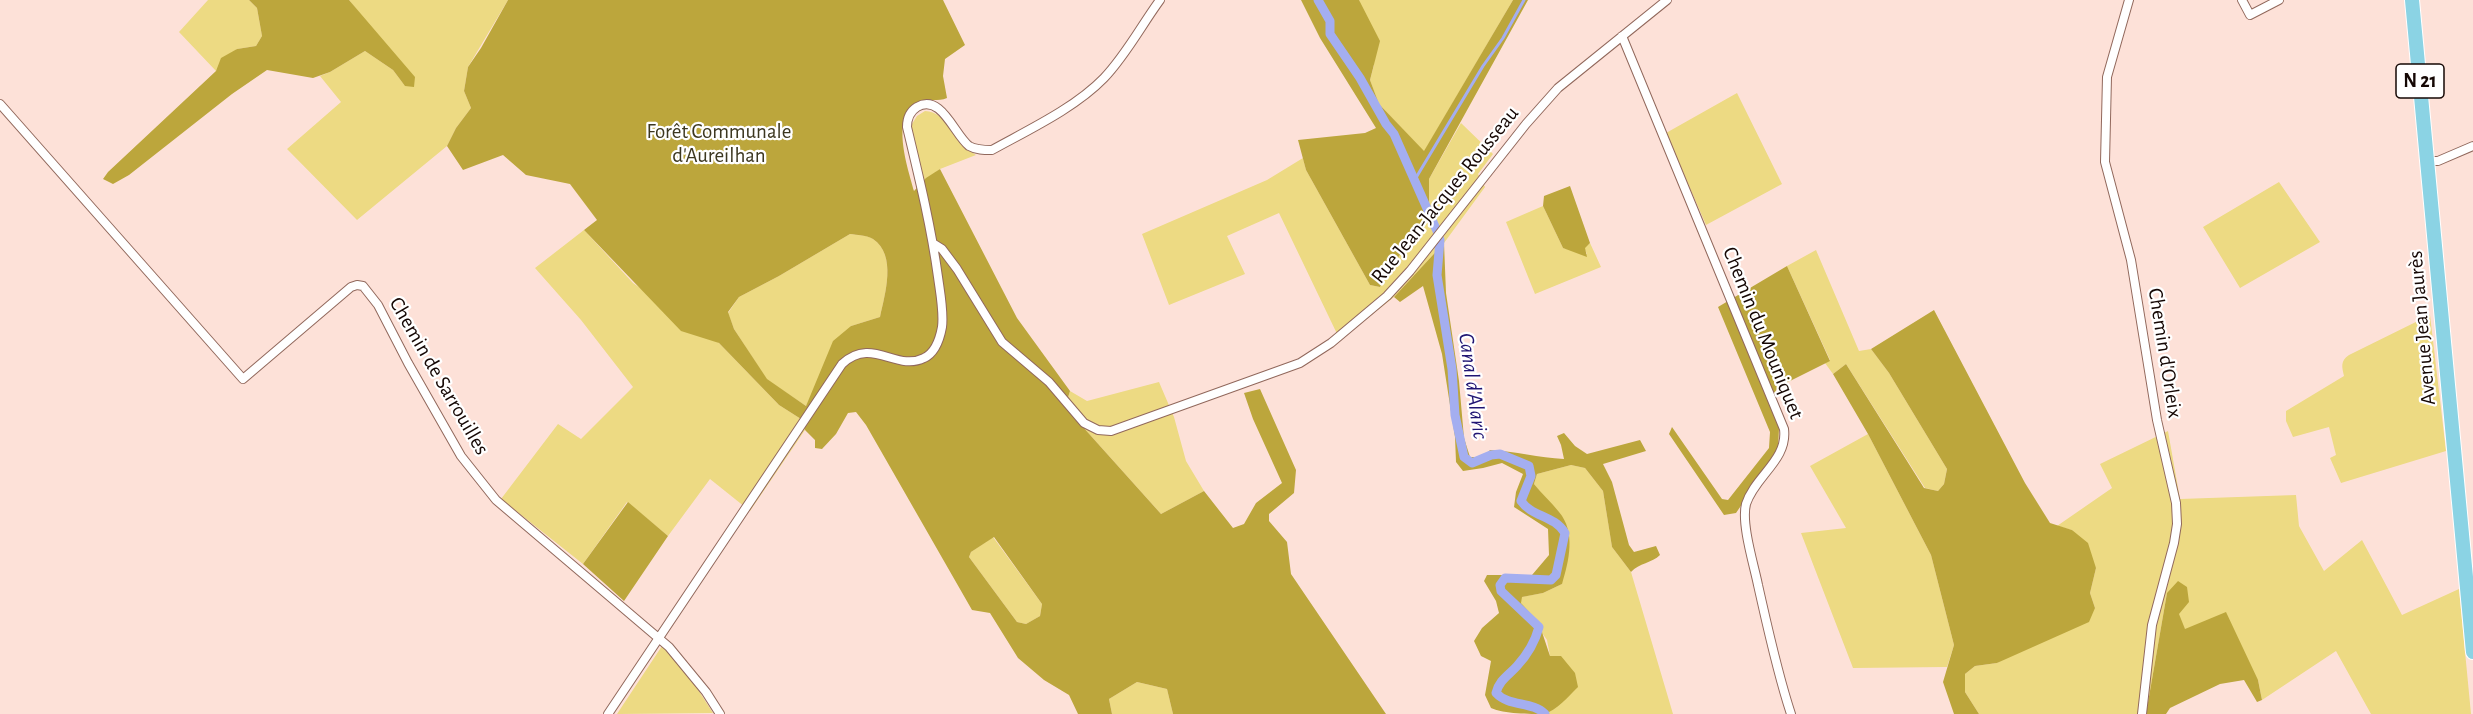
<!DOCTYPE html>
<html>
<head>
<meta charset="utf-8">
<style>
  body { margin:0 }
  canvas { display:block; background:#fde1d8 }
</style>
</head>
<body>
<canvas width="2473" height="714"></canvas>
<script>
const ctx = document.querySelector('canvas').getContext('2d');
ctx.lineJoin = 'round';
function fillPath(path, color) { ctx.fillStyle = color; ctx.fill(path, 'evenodd'); }
function trace(path, color, width, dash) { ctx.strokeStyle = color; ctx.lineWidth = width; ctx.lineCap = dash ? 'butt' : 'round'; ctx.setLineDash(dash || []); ctx.stroke(path); }
function drawText(font, color, halo, rows, align = 'center') {
  ctx.font = font + ' "Alegreya Sans",sans-serif'; ctx.lineWidth = 4.5; ctx.setLineDash([]); ctx.textBaseline = 'middle'; ctx.strokeStyle = halo; ctx.fillStyle = color; for (const [text, x, y, turn = 0] of rows) {
    ctx.save(); ctx.translate(x, y); ctx.rotate((+turn || 0) * Math.PI / 180); ctx.textAlign = isNaN(turn) ? turn : align; if (halo) ctx.strokeText(text, 0, 0); ctx.fillText(text, 0, 0); ctx.restore();
  }
}
fillPath(new Path2D(`
  M 208,0 L 249,0 L 257,8 L 262,36 L 256,46 L 237,49 L 216,71 L 179,32 Z
  M 349,0 L 508,0 L 468,67 L 464,91 L 471,108 L 456,128 L 447,146 L 357,220 L 287,149 L 341,102 L 320,76 L 330,72 L 365,51 L 393,70 L 405,86 L 367,23 Z
  M 1359,0 L 1513,0 L 1424,152 L 1379,104 L 1370,80 L 1374,65 Z
  M 1737,93 L 1782,184 L 1706,225 L 1666,133 Z
  M 925,111 C 947,111 958,145 976,155 L 940,169 L 922,183 L 910,127 L 917,116 Z
  M 1461,123 L 1493,154 L 1478,174 L 1485,187 L 1444,243 L 1394,297 L 1340,340 L 1279,213 L 1227,236 L 1245,274 L 1169,305 L 1142,234 L 1267,180 L 1303,158 L 1306,170 L 1370,285 L 1380,287 L 1392,266 L 1429,214 L 1429,179 Z
  M 2279,182 L 2320,242 L 2240,288 L 2203,227 Z
  M 1543,206 L 1563,248 L 1587,254 L 1584,248 L 1590,243 L 1601,267 L 1535,294 L 1506,222 Z
  M 584,230 L 633,283 L 719,343 L 779,405 L 801,419 L 805,430 L 750,511 L 710,479 L 668,536 L 627,502 L 583,564 L 501,499 L 558,424 L 581,439 L 633,387 L 581,320 L 535,268 Z
  M 850,234 C 857,235 868,235 873,239 C 897,255 885,294 880,317 L 851,326 L 806,406 L 767,380 L 734,329 L 728,313 L 739,297 L 779,276 Z
  M 1816,250 L 1859,351 L 1871,349 L 1889,373 L 1947,469 L 1944,484 L 1938,491 L 1925,488 L 1846,364 L 1833,374 L 1825,363 L 1830,360 L 1787,266 Z
  M 2430,315 L 2446,451 L 2341,483 L 2330,458 L 2336,455 L 2329,427 L 2293,437 L 2286,421 L 2286,411 L 2344,376 C 2342,367 2340,361 2349,355 Z
  M 1159,382 L 1174,417 L 1186,461 L 1204,491 L 1161,514 L 1065,407 L 1070,391 L 1087,401 Z
  M 2168,431 L 2180,499 L 2296,495 L 2299,526 L 2324,571 L 2362,540 L 2402,615 L 2459,589 L 2471,714 L 2371,714 L 2336,651 L 2262,700 L 2258,680 L 2185,630 L 2167,593 L 2146,714 L 1979,714 L 1965,692 L 1965,674 L 1975,666 L 1997,663 L 2095,608 L 2090,593 L 2096,568 L 2072,530 L 2057,526 L 2112,488 L 2100,464 Z
  M 1868,434 L 1931,555 L 1954,645 L 1947,667 L 1853,668 L 1801,533 L 1846,528 L 1810,466 Z
  M 1571,465 L 1585,468 L 1603,491 L 1612,547 L 1631,572 L 1673,714 L 1545,714 L 1550,656 L 1547,640 L 1521,603 L 1521,597 L 1543,593 L 1562,584 L 1546,499 L 1534,484 L 1537,474 Z
  M 993,537 L 1042,604 L 1040,616 L 1026,624 L 1017,622 L 969,557 L 971,552 Z
  M 662,646 L 688,674 L 713,713 L 617,714 Z
  M 1137,682 L 1167,689 L 1173,714 L 1112,714 L 1109,699 Z`), '#edda83');
fillPath(new Path2D(`
  M 249,0 L 349,0 L 415,77 L 414,87 L 405,86 L 393,70 L 365,51 L 330,72 L 313,78 L 267,70 L 232,94 L 129,175 L 113,184 L 103,179 L 108,172 L 216,71 L 221,58 L 237,49 L 256,46 L 262,36 L 257,8 Z
  M 508,0 L 943,0 L 965,45 L 945,59 L 943,76 L 947,98 C 938,102 929,98 919,102 C 889,115 908,168 914,191 L 926,178 L 940,169 L 1017,318 L 1070,391 L 1065,407 L 1161,514 L 1204,491 L 1233,528 L 1244,524 L 1256,503 L 1282,483 L 1253,419 L 1244,393 L 1260,389 L 1296,470 L 1294,493 L 1269,514 L 1269,521 L 1287,542 L 1291,574 L 1386,714 L 1173,714 L 1167,689 L 1137,682 L 1109,699 L 1112,714 L 1078,714 L 1069,695 L 1044,680 L 1018,658 L 990,613 L 972,610 L 866,425 L 856,412 L 848,413 L 836,434 L 822,449 L 815,448 L 815,440 L 805,430 L 801,419 L 779,405 L 719,343 L 681,331 L 584,230 L 597,220 L 570,184 L 526,175 L 503,155 L 463,170 L 447,146 L 456,128 L 471,108 L 464,91 L 468,67 L 481,48 ZM 850,234 C 857,235 867,235 873,239 C 897,255 885,294 880,317 L 851,326 L 833,341 L 806,406 L 767,379 L 734,329 L 728,312 L 739,297 L 779,276 ZM 994,537 L 1042,604 L 1040,616 L 1026,624 L 1017,622 L 969,557 L 971,552 Z
  M 1301,0 L 1359,0 L 1380,41 L 1370,80 L 1379,104 L 1424,151 L 1513,0 L 1528,0 L 1429,179 L 1429,214 L 1392,266 L 1380,287 L 1370,285 L 1306,170 L 1298,140 L 1365,133 L 1376,128 L 1320,38 Z
  M 1570,186 L 1590,243 L 1585,248 L 1587,257 L 1563,248 L 1543,206 L 1544,196 Z
  M 1444,243 L 1446,293 L 1459,381 L 1464,438 L 1470,457 L 1483,457 L 1490,450 C 1515,451 1539,458 1564,459 L 1561,445 L 1557,436 L 1564,433 L 1575,446 L 1587,454 L 1640,440 L 1646,451 L 1603,464 L 1612,482 L 1629,545 L 1634,552 L 1656,546 L 1660,555 C 1652,563 1639,563 1631,572 L 1612,547 L 1603,491 L 1585,468 L 1571,465 L 1537,474 L 1534,484 C 1542,494 1551,502 1559,512 C 1576,532 1569,561 1562,584 L 1543,593 L 1522,597 L 1521,603 L 1539,623 L 1550,656 L 1561,656 L 1575,673 L 1578,687 C 1569,696 1556,711 1544,714 C 1530,714 1504,714 1491,708 L 1485,695 L 1491,661 L 1481,656 L 1474,641 L 1482,628 L 1499,613 L 1496,601 L 1484,581 L 1487,575 L 1532,575 L 1549,555 L 1548,529 L 1514,507 L 1516,492 L 1523,474 L 1502,463 L 1483,468 L 1463,471 L 1456,462 L 1455,437 L 1442,354 L 1423,286 L 1400,302 L 1394,297 Z
  M 1787,266 L 1830,361 L 1778,387 L 1771,399 L 1779,428 L 1778,451 L 1736,513 L 1724,515 L 1669,434 L 1672,427 L 1722,499 L 1728,500 L 1769,448 L 1770,432 L 1718,307 Z
  M 1934,310 L 2025,483 L 2050,523 L 2072,530 L 2088,543 L 2096,568 L 2090,593 L 2095,608 L 2089,622 L 1997,663 L 1975,666 L 1965,674 L 1965,692 L 1979,714 L 1954,714 L 1943,682 L 1954,645 L 1931,555 L 1868,434 L 1833,374 L 1846,364 L 1924,488 L 1938,491 L 1944,484 L 1947,469 L 1889,373 L 1871,349 Z
  M 628,502 L 668,536 L 624,601 L 583,564 Z
  M 2178,581 L 2187,587 L 2189,602 L 2179,614 L 2185,629 L 2226,612 L 2258,680 L 2262,700 L 2257,702 L 2244,680 L 2220,684 L 2170,708 L 2166,714 L 2146,714 L 2167,593 Z`), '#bca63c');
trace(new Path2D(`
  M 1414,181 L 1483,66 L 1503,38 L 1524,0`), '#a4aef0', 3);
trace(new Path2D(`
  M 1318,0 L 1330,21 L 1330,34 L 1360,78 L 1386,124 L 1394,134 L 1437,231 L 1440,240 L 1437,275 L 1452,369 L 1455,415 L 1464,457 L 1472,463 L 1491,455 L 1500,454 L 1529,466 L 1531,476 L 1521,501 C 1532,517 1554,515 1565,533 L 1556,575 L 1551,580 L 1505,578 L 1500,585 L 1501,591 L 1539,627 C 1535,642 1528,654 1517,666 C 1509,675 1499,680 1496,693 C 1509,707 1532,701 1545,714`), '#a4aef0', 9);
const minor = new Path2D(`
  M 2129,0 L 2107,77 L 2105,162 L 2131,260 L 2157,420 L 2176,503 L 2177,524 L 2174,543 L 2152,625 L 2142,714
  M 2242,0 L 2250,15 L 2279,0
  M 1622,36 L 1784,429 C 1788,460 1755,476 1746,504 C 1741,524 1754,565 1758,585 C 1768,629 1777,672 1791,714
  M 0,104 L 243,379 L 351,287 L 357,285 L 363,286 L 378,305 L 408,363 L 461,456 L 496,500 L 669,647 L 706,692 L 720,714
  M 2428,161 L 2438,161 L 2473,146
  M 934,244 L 942,249 L 957,269 L 1002,342 L 1049,382 L 1084,423 L 1098,430 L 1111,431 L 1300,363 L 1331,343 L 1387,296 L 1410,271 L 1526,124 L 1558,88 L 1667,0
  M 608,714 L 842,364 C 872,336 896,372 924,358 C 935,353 940,338 942,327 C 944,312 940,292 938,277 C 931,226 919,177 907,127 C 907,119 909,112 917,107 C 941,93 954,134 969,146 C 976,150 984,150 992,150 C 1028,130 1075,108 1104,78 C 1126,55 1141,26 1160,0`);
const primary = new Path2D(`
  M 2412,0 L 2473,652`);
trace(minor, '#91685c', 10);
trace(primary, '#fff', 16);
trace(minor, '#fff', 8);
trace(primary, '#8bd3e4', 14);
for (const [x, y, w] of [
  [2420,81,48]
]) { const box = new Path2D(); box.roundRect(x - w / 2, y - 17, w, 34, 4.5); ctx.fillStyle = '#fff'; ctx.fill(box); trace(box, '#150704', 1.5); }
drawText('bold 20px', '#150704', null, [
  ["N 21",2420,81]
]);
drawText('21px', '#3c3720', '#fff', [
  ["Forêt Communale",719,132],
  ["d'Aureilhan",719,156]
]);
drawText('21px', '#150704', '#fff', [
  ["Rue Jean-Jacques Rousseau",1445,195,-51],
  ["Avenue Jean Jaurès",2422,328,-95],
  ["Chemin du Mouniquet",1763,333,68],
  ["Chemin d'Orleix",2165,353,81],
  ["Chemin de Sarrouilles",439,376,60]
]);
drawText('italic 22px', '#201573', '#fff', [
  ["Canal d'Alaric",1473,386,82]
]);
</script>
</body>
</html>
